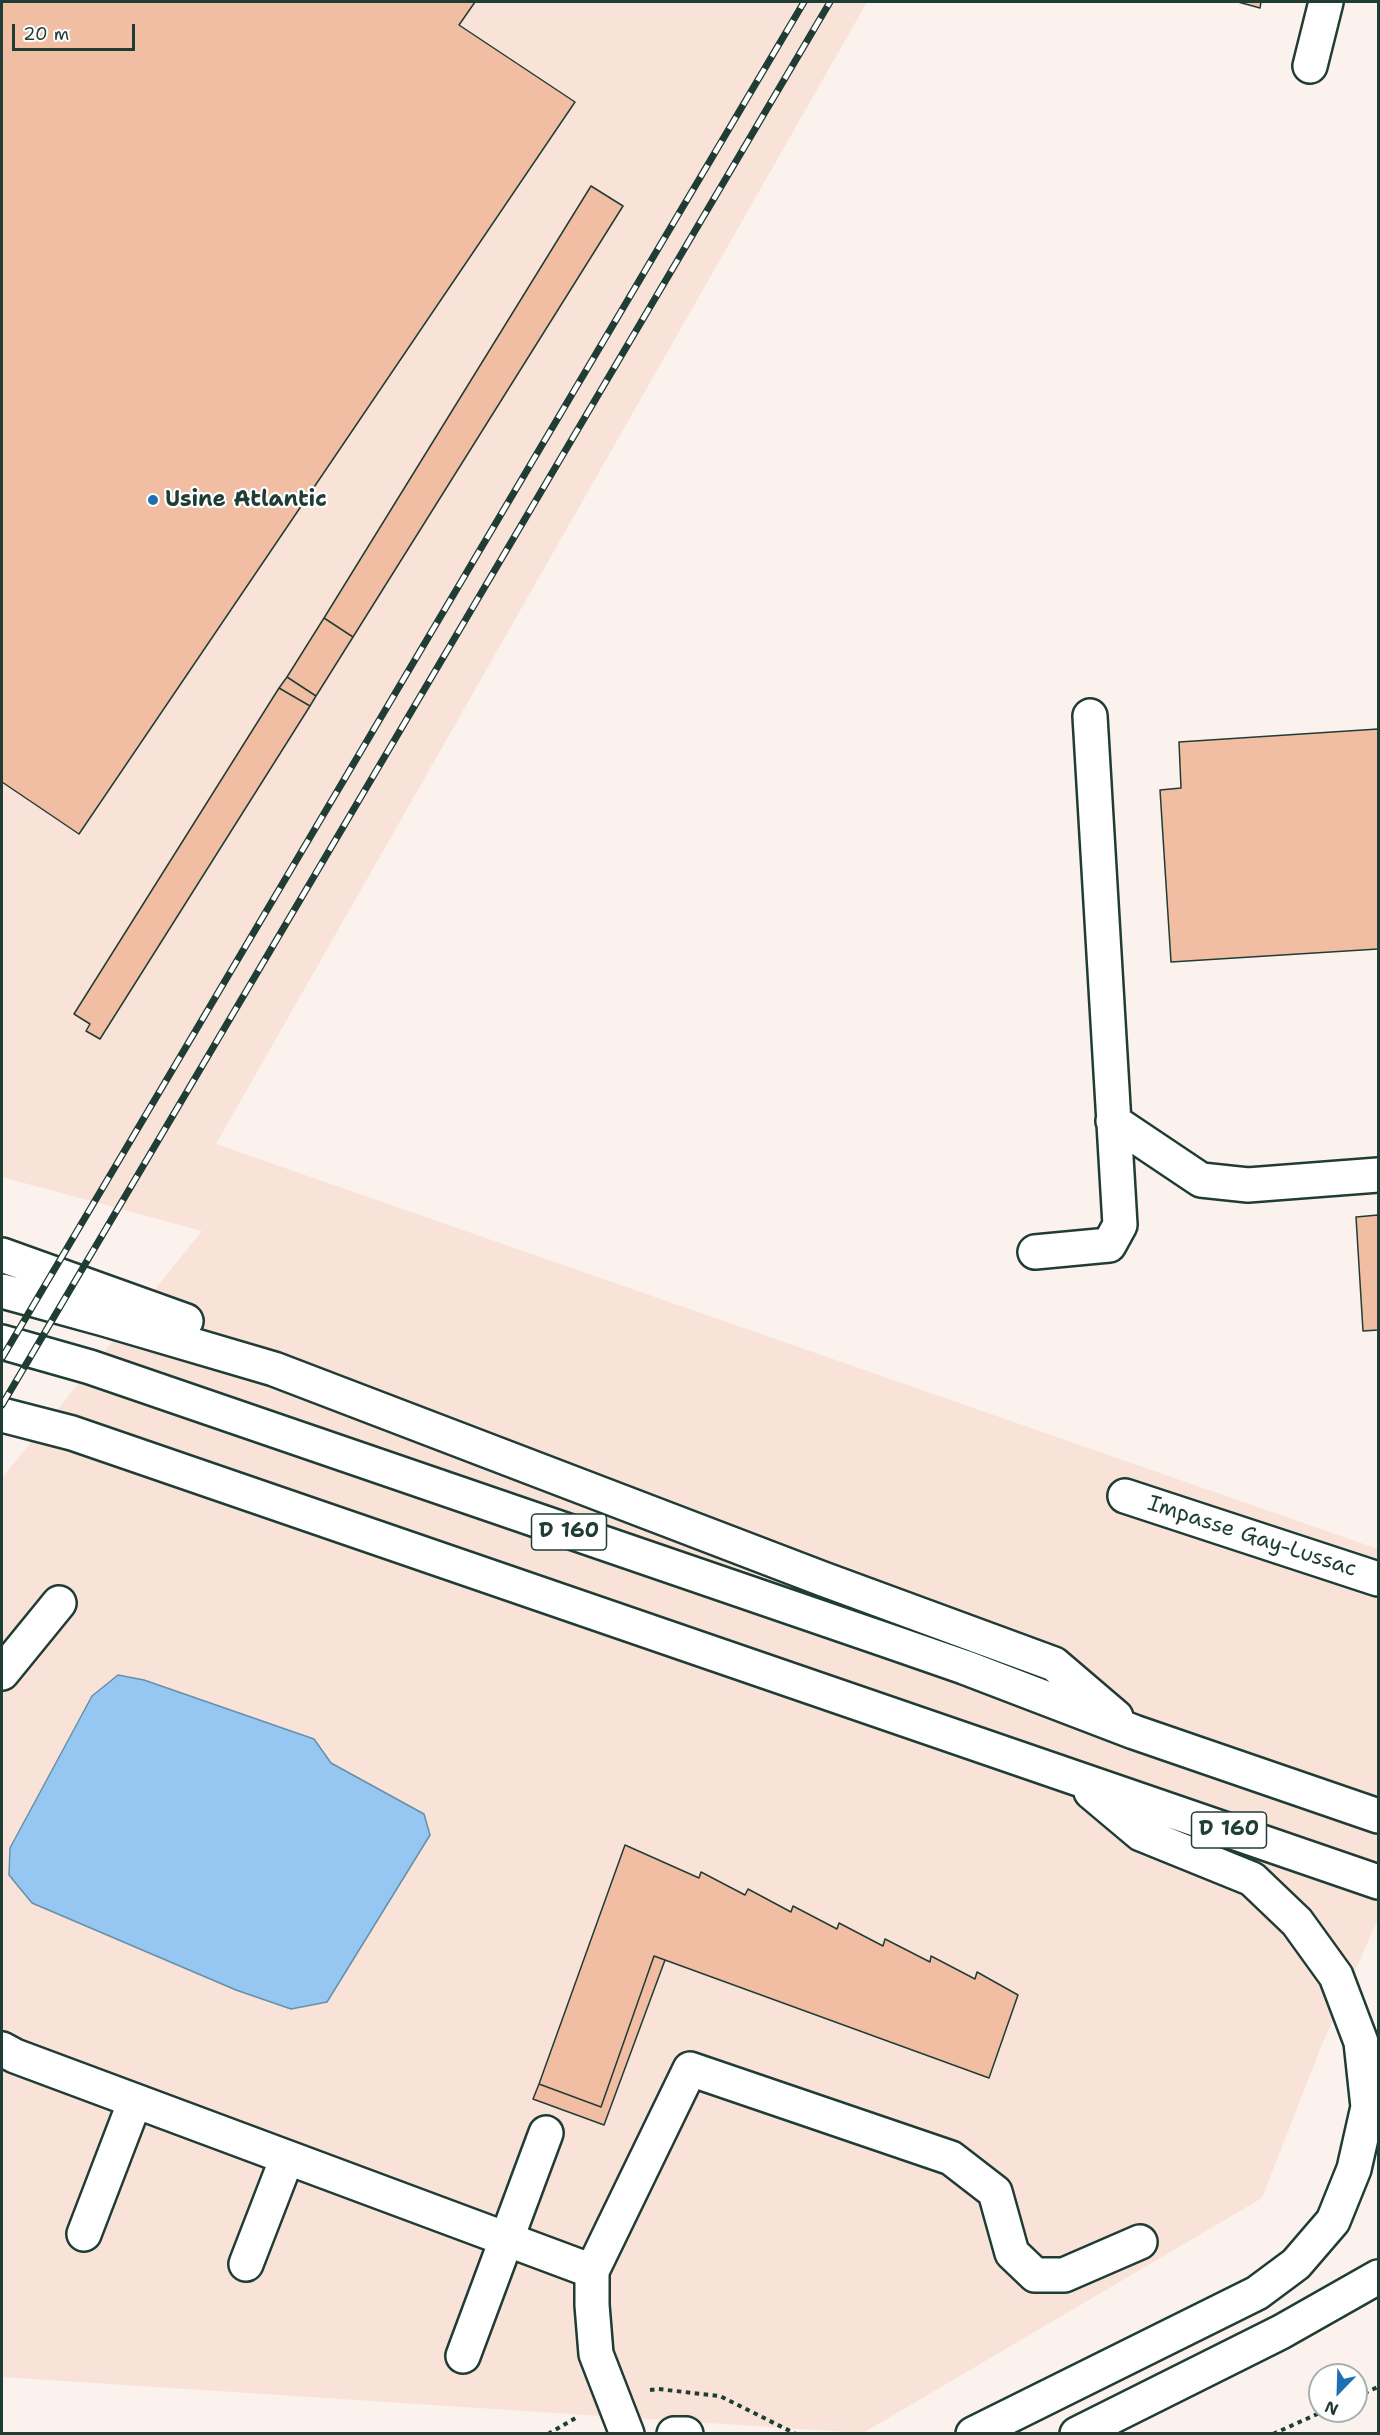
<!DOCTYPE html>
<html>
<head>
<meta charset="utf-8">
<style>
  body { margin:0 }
  #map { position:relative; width:1380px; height:2435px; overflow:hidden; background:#fcf2ed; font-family:"Shantell Sans",sans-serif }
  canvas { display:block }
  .frame { position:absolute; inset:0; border:3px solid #1f3d34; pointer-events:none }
  .north { position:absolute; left:1308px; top:2363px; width:60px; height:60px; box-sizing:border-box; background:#fff; border:2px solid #a5b1ae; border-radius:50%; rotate:203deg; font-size:16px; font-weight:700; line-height:24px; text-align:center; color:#1f3d34 }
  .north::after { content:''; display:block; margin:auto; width:21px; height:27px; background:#1f6fb2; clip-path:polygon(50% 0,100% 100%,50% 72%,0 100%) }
  .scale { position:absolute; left:12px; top:24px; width:123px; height:27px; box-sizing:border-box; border:3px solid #1f3d34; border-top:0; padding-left:8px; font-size:18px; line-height:21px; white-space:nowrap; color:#1f3d34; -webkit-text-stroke:4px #fff; paint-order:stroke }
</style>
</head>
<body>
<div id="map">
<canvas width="1380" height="2435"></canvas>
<div class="frame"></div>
<div class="north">N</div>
<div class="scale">20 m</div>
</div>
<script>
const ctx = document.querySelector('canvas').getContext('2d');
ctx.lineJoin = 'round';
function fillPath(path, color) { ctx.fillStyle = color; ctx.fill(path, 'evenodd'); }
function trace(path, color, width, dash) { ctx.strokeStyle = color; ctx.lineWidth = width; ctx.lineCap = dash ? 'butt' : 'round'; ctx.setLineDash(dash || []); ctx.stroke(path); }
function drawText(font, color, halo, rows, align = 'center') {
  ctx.font = font + ' "Shantell Sans",sans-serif'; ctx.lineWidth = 4.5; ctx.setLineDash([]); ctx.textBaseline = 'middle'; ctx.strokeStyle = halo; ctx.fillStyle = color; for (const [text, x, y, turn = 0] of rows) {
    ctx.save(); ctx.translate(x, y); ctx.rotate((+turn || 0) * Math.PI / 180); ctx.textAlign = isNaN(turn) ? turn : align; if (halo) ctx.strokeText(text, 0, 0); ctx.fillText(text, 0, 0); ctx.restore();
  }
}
fillPath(new Path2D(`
  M 2,2 L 867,2 L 216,1144 L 1378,1549 L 1378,1919 L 1321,2047 L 1262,2198 L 863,2433 L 2,2377 L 2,1478 L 202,1231 L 2,1177 Z`), '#f9e2d7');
const water = new Path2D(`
  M 118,1675 L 144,1680 L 314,1739 L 331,1763 L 424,1814 L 430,1835 L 327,2002 L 291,2009 L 236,1990 L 32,1903 L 9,1875 L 10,1848 L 92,1696 Z`);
fillPath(water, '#96c7f3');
trace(water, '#6690a7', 1.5);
const building = new Path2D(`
  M 2,2 L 475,2 L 459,25 L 575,102 L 79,834 L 2,782 Z
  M 1238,2 L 1261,2 L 1260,8 Z
  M 591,186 L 623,206 L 353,637 L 324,618 Z
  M 324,618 L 353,637 L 316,696 L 287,677 Z
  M 287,677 L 316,696 L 310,706 L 279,688 Z
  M 279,688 L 310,706 L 100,1039 L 86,1031 L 90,1024 L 74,1014 Z
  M 1378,729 L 1378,949 L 1171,962 L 1160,790 L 1181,788 L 1179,742 Z
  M 1378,1215 L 1378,1330 L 1363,1331 L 1356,1217 Z
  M 625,1845 L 699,1878 L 701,1872 L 745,1895 L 748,1889 L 791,1912 L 793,1906 L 837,1929 L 839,1923 L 883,1946 L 885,1939 L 930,1962 L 931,1956 L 975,1979 L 977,1972 L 1018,1995 L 989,2078 L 654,1956 L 601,2107 L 539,2084 Z
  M 654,1956 L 665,1960 L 604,2125 L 533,2099 L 539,2084 L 601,2107 Z`);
fillPath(building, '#f1bda3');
trace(building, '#1f3d34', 1.5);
const minor = new Path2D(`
  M 1310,66 L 1326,2
  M 1113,1121 L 1201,1180 L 1248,1185 L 1378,1175
  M 1035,1252 L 1109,1245 L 1120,1225 L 1090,716
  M 1125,1496 L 1378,1579
  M 2,1673 L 59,1603
  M 2,2049 L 15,2056 L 592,2271
  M 84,2234 L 135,2101
  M 246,2264 L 287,2158
  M 463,2356 L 546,2133
  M 627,2434 L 596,2354 L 592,2305 L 592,2271 L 690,2069 L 951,2158 L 995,2192 L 1012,2253 L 1035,2275 L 1064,2275 L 1140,2242
  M 674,2434 L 686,2434`);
const highway = new Path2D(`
  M 2,1255 L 186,1321
  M 2,1291 L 104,1319 L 274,1369 L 823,1579 L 1054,1664 L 1116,1717
  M 2,1342 L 90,1367 L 889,1641 L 964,1667 L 1134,1732 L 1378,1816
  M 2,1415 L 72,1433 L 1378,1882
  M 973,2434 L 1257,2293 L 1296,2264 L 1333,2221 L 1354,2169 L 1368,2107 L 1361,2042 L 1336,1976 L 1297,1922 L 1252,1879 L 1141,1834 L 1091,1792
  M 1077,2434 L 1281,2332 L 1378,2277`);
trace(minor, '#1f3d34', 38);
trace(highway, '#1f3d34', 38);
trace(new Path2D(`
  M 650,2390 L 658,2389 L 720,2396 L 796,2434
  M 1356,2397 L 1378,2387
  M 548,2434 L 579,2416
  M 1273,2434 L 1324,2411`), '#1f3d34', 4, [4.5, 4.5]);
trace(minor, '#fff', 33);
trace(highway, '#fff', 33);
const rail = new Path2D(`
  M 2,1358 L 804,2
  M 2,1405 L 830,2`);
trace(rail, '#1f3d34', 7);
trace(rail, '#fff', 4.5, [14]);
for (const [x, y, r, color] of [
  [153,500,6,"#1f6fb2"]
]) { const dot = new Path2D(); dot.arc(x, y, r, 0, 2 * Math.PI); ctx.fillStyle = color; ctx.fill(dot); trace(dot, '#fff', 2); }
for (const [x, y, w] of [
  [569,1532,75],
  [1229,1830,75]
]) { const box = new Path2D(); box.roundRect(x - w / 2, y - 18, w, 36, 4.5); ctx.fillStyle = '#fff'; ctx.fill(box); trace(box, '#1f3d34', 1.5); }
drawText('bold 21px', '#1f3d34', null, [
  ["D 160",569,1532],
  ["D 160",1229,1830]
]);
drawText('bold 22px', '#1f3d34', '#fff', [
  ["Usine Atlantic",165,500]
], 'left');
drawText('22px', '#1f3d34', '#fff', [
  ["Impasse Gay-Lussac",1252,1537,18]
]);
</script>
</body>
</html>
